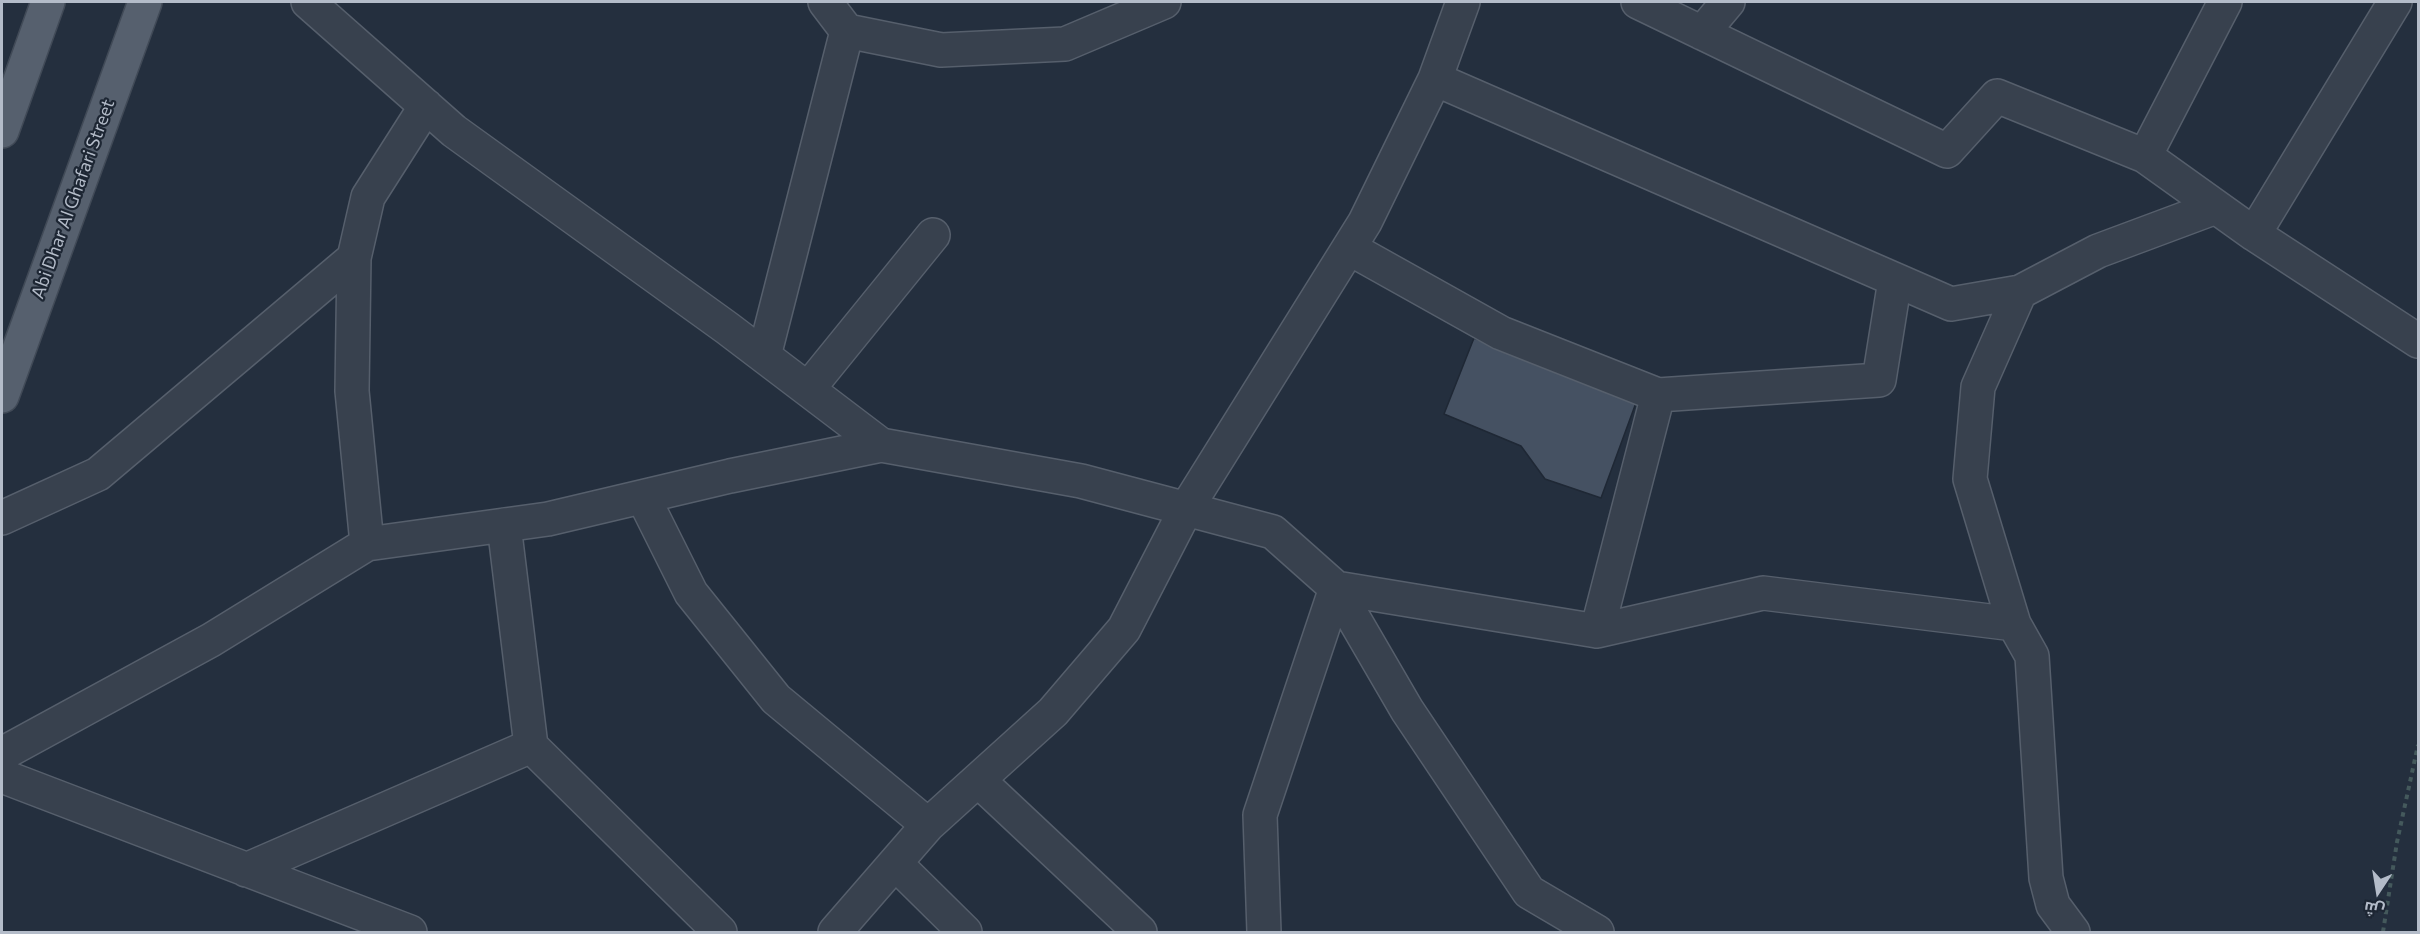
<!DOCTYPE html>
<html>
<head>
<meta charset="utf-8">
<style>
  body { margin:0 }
  #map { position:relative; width:2420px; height:934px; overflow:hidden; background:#242f3e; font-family:Commissioner,Cairo,sans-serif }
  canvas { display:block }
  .frame { position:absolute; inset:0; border:3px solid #b4bcc9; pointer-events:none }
  .north { position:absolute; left:2348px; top:862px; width:60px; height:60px; -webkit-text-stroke:4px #1d2633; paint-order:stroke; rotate:192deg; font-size:16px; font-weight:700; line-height:24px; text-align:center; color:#b4bcc9 }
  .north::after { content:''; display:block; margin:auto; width:21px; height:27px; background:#b4bcc9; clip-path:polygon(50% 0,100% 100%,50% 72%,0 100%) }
</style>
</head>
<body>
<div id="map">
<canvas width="2420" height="934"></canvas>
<div class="frame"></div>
<div class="north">ش</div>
</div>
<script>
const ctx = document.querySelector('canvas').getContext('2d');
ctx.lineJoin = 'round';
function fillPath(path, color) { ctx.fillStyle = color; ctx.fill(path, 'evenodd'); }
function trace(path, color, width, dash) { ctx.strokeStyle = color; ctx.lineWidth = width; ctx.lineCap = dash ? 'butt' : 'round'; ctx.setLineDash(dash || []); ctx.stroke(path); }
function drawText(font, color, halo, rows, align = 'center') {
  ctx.font = font + ' Commissioner,sans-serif'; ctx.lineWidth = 4.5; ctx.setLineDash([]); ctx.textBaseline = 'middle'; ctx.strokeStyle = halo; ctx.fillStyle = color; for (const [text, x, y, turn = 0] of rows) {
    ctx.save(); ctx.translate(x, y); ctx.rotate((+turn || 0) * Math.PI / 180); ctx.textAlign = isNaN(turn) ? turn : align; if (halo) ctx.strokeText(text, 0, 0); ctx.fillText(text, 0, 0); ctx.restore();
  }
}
const building = new Path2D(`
  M 1474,338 L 1637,400 L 1601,498 L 1545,479 L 1521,446 L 1444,414 Z`);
fillPath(building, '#455162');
trace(building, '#1f2835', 1.5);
const minor = new Path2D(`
  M 308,2 L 454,131 L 727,328 L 881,445 L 1081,481 L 1273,532 L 1336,588 L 1407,710 L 1529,892 L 1597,932
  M 825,2 L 847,31 L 941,50 L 1065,44 L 1164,2
  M 1638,2 L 1947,151 L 1997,96 L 2145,156 L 2254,234 L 2418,341
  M 1702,33 L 1728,2
  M 1435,79 L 1951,304 L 2020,292 L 2098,251 L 2216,207
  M 2145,156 L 2225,2
  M 2254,234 L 2395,2
  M 1349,248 L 1501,333 L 1658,395 L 1879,380 L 1895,280
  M 2020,292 L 1978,387 L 1970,479 L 2014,624 L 2032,656 L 2046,878 L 2053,905 L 2073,932
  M 764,356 L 847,31
  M 808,389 L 933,235
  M 643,497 L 691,593 L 776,699 L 928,825
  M 2,518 L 98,474 L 354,258
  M 504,525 L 531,746 L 720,932
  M 367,544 L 352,391 L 354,258 L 368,197 L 426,106
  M 1597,631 L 1658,395
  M 2,754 L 211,640 L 367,544 L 548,519 L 730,476 L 881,445
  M 2,776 L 410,932
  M 978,780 L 1140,932
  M 895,863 L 965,932
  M 246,870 L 531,746
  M 835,932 L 928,825 L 1053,712 L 1124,629 L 1186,509 L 1365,222 L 1435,79 L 1463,2
  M 1264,932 L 1260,815 L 1336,588 L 1597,631 L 1763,593 L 2014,624`);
const major = new Path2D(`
  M 2,131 L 48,2
  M 2,396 L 145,2`);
trace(minor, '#565f6c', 36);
trace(major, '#414a57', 36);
trace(new Path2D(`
  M 2383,932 L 2397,842 L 2418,745`), '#44595c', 4, [4.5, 4.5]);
trace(minor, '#38414e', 33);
trace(major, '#56606e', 33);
drawText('18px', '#b4bcc9', '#1d2633', [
  ["Abi Dhar Al Ghafari Street",73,199,-70]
]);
</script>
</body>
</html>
